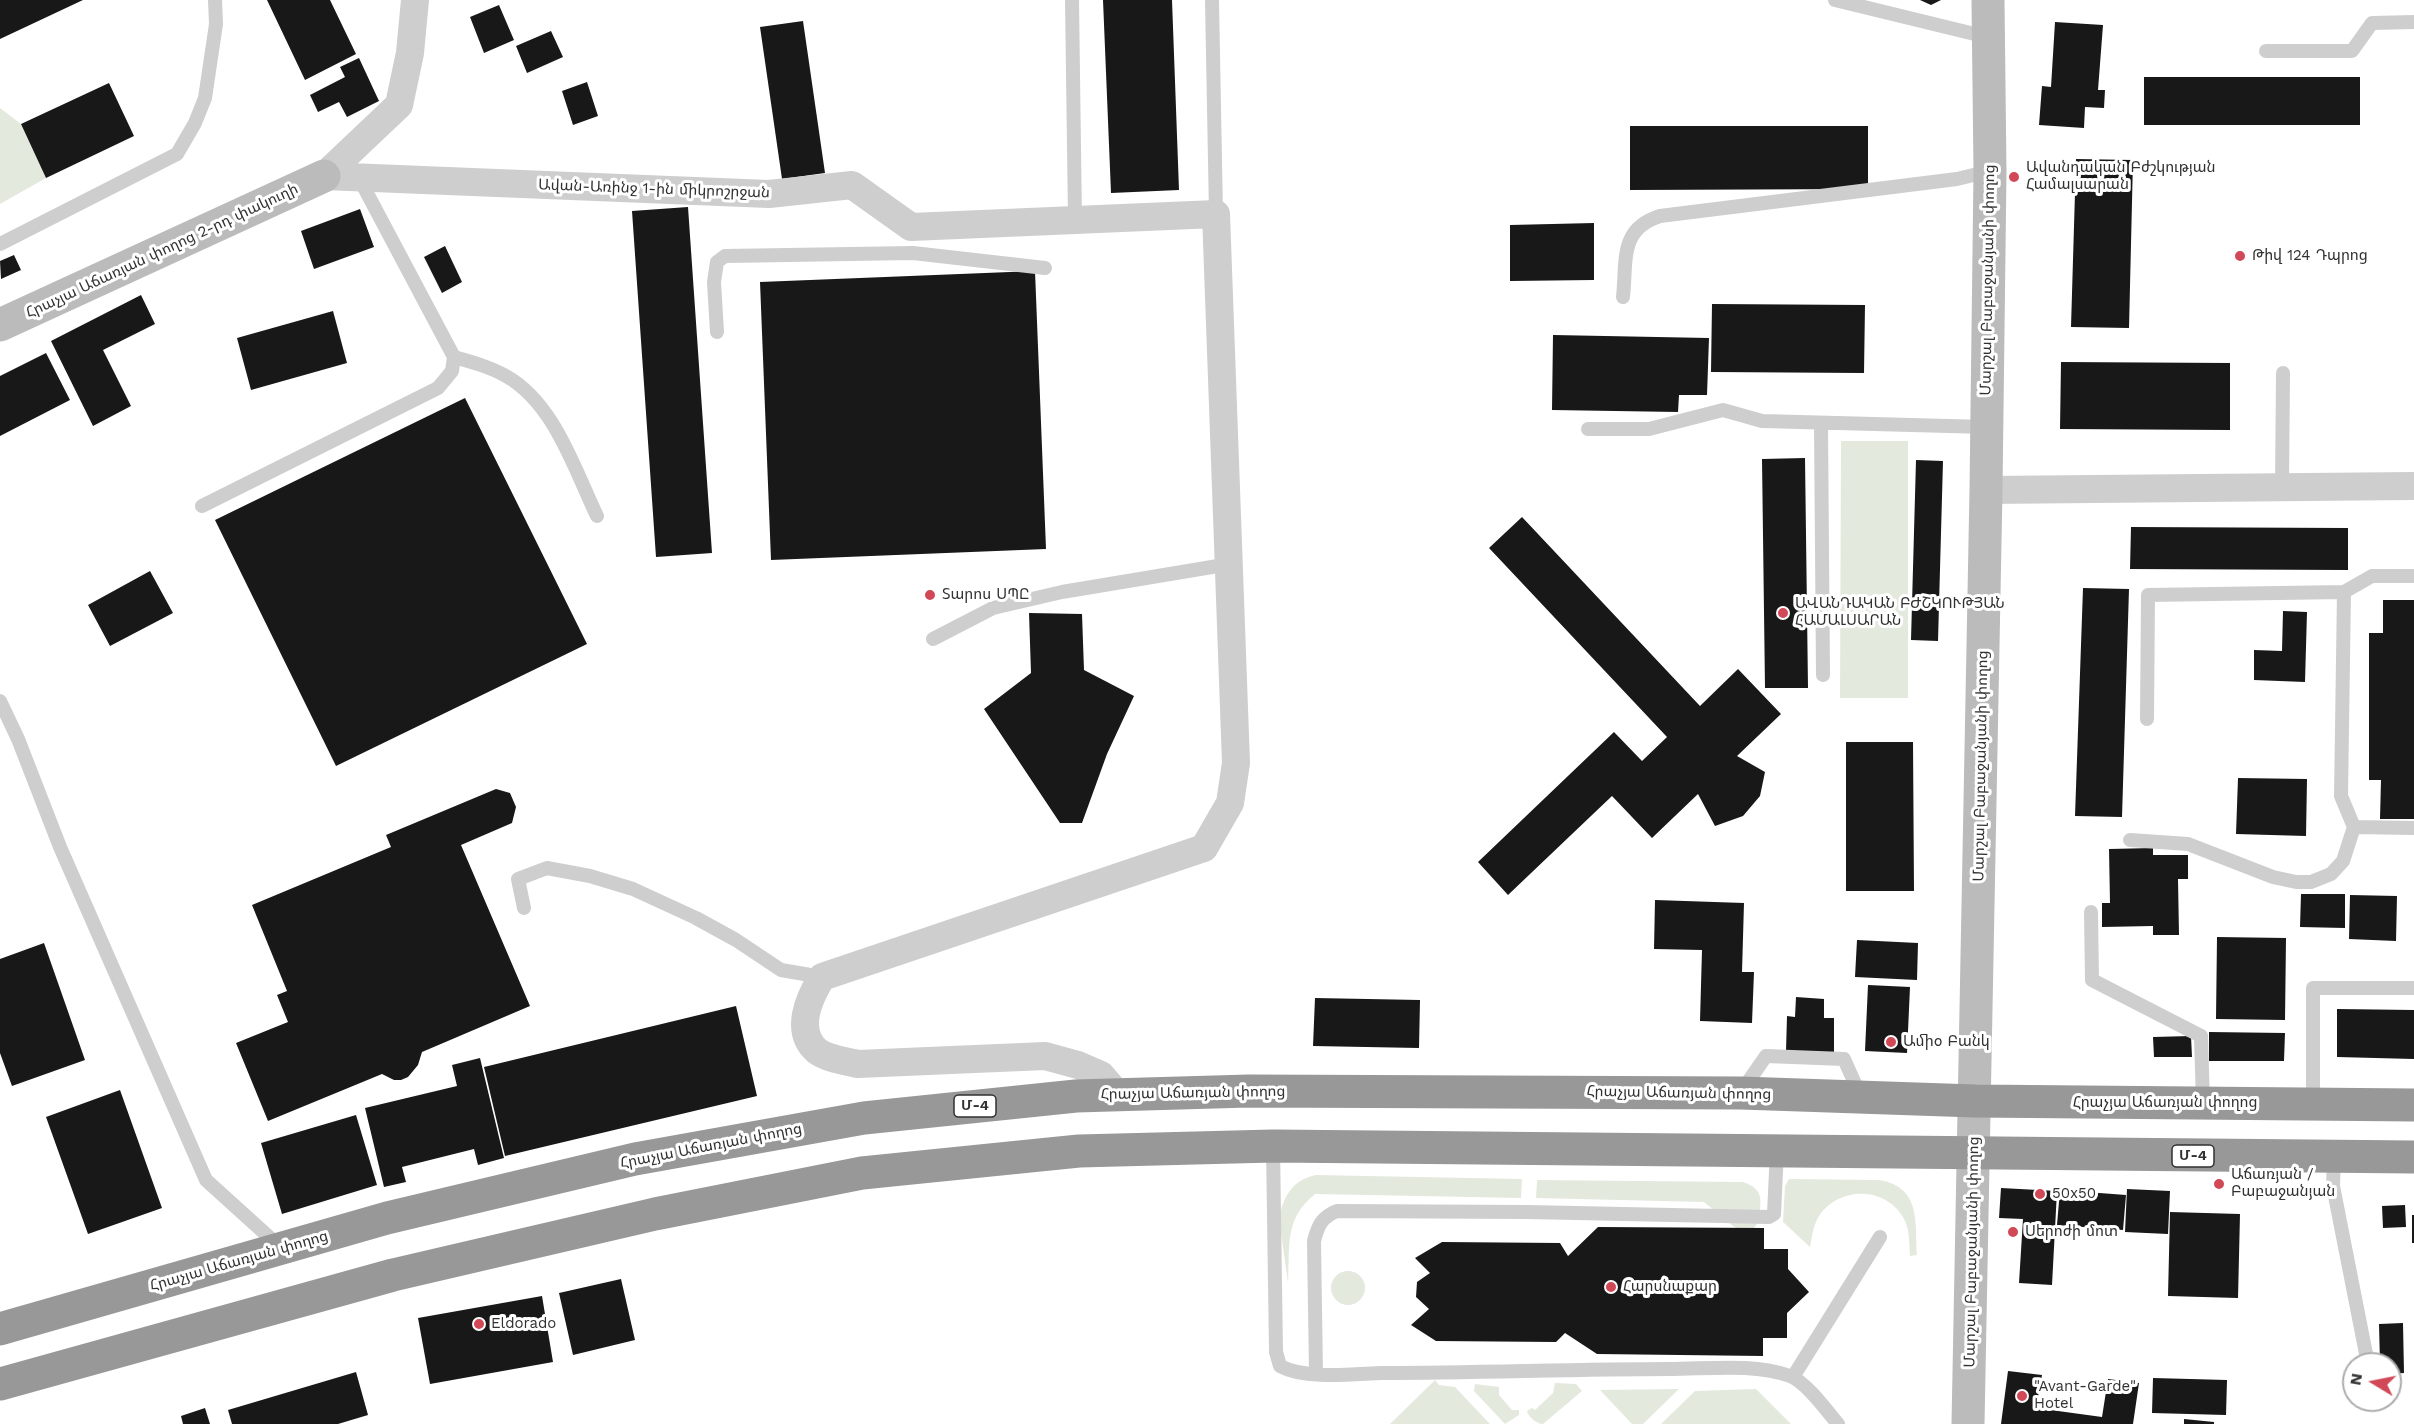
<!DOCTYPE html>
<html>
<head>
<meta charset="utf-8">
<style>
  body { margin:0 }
  #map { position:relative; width:2414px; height:1424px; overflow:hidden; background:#fff; font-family:"Work Sans",sans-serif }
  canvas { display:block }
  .north { position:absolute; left:2342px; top:1352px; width:60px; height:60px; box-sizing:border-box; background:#fff; border:2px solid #adadad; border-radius:50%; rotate:280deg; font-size:16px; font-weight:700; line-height:24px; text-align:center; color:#313131 }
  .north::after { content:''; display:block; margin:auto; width:21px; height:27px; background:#d14957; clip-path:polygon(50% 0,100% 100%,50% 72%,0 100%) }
</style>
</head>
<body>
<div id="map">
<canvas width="2414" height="1424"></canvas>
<div class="north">N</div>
</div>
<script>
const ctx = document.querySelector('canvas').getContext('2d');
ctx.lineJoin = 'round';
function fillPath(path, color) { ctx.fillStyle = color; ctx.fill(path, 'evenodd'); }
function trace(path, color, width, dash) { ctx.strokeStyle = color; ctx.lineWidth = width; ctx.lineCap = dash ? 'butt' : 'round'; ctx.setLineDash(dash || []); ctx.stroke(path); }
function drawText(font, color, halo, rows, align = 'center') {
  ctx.font = font + ' "Work Sans","Noto Sans Armenian",sans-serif'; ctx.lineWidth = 6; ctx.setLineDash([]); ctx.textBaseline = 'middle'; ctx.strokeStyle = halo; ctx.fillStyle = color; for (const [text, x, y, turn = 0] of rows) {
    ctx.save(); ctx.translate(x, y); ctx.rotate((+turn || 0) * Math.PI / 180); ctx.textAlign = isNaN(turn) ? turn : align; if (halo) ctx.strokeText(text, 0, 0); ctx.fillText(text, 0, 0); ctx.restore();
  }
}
fillPath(new Path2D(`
  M 0,108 L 21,124 L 46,178 L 0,204 Z
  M 1841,441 L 1908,441 L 1908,698 L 1840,698 Z
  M 1316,1175 L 1522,1179 L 1521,1198 L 1315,1194 C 1284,1219 1290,1246 1288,1283 L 1279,1218 C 1284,1196 1292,1180 1316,1175 Z
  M 1789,1179 L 1879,1180 C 1921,1187 1915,1221 1917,1255 L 1910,1256 C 1909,1244 1910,1230 1904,1219 C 1886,1186 1839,1186 1819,1216 C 1813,1226 1812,1237 1810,1247 L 1783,1222 L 1785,1186 Z
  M 1537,1180 L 1743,1182 C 1766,1190 1760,1201 1759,1222 L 1751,1231 L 1742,1231 L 1733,1226 L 1704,1202 L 1536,1198 Z
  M1331 1288a17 17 0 1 1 34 0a17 17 0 1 1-34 0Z
  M 1435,1380 L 1439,1385 L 1455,1387 L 1490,1424 L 1390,1424 Z
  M 1555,1383 L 1576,1384 L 1582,1391 L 1543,1424 C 1537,1424 1528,1417 1527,1411 L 1532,1408 L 1535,1410 L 1553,1393 Z
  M 1475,1384 L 1499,1387 L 1499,1395 L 1512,1410 L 1519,1410 L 1519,1415 L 1505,1424 L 1474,1391 Z
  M 1679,1389 L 1643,1424 L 1632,1424 L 1600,1390 Z
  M 1756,1389 L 1791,1424 L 1661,1424 L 1695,1391 Z`), '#e4e9de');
fillPath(new Path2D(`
  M 0,0 L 83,0 L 0,39 Z
  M 267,0 L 330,0 L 356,54 L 305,80 Z
  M 1103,0 L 1172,0 L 1179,190 L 1111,193 Z
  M 1920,0 L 1941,0 L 1931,5 Z
  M 499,5 L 514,40 L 484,53 L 470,17 Z
  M 803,21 L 825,173 L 782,179 L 760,27 Z
  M 2055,22 L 2103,25 L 2098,90 L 2105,90 L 2104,108 L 2085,107 L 2084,128 L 2039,125 L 2042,86 L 2051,87 Z
  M 551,31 L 563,57 L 527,73 L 516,46 Z
  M 359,58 L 379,101 L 347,117 L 339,102 L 318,112 L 310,95 L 345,77 L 340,67 Z
  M 2144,77 L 2360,77 L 2360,125 L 2144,125 Z
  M 587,82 L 598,116 L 573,125 L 562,91 Z
  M 109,83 L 134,136 L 46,178 L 21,124 Z
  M 1630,126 L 1868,126 L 1868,189 L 1630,190 Z
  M 2076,159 L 2133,160 L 2129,328 L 2071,327 Z
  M 688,207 L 712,553 L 656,557 L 632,211 Z
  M 360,209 L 374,247 L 314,269 L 301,231 Z
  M 1594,223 L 1594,280 L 1510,281 L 1510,225 Z
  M 445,246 L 462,282 L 442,293 L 424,257 Z
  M 14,255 L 21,270 L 1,279 L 0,261 Z
  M 1035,271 L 1046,549 L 771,560 L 760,282 Z
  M 141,295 L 155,324 L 103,350 L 131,406 L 93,426 L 51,341 Z
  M 1712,304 L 1865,305 L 1864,373 L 1711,372 Z
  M 333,311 L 347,363 L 251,390 L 237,338 Z
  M 1553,335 L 1709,338 L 1707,395 L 1679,395 L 1678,412 L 1552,410 Z
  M 46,353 L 70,400 L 0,436 L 0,376 Z
  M 2061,362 L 2230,363 L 2230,430 L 2060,429 Z
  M 465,398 L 587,644 L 336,766 L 215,520 Z
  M 1805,458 L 1808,688 L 1765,688 L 1762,459 Z
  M 1916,460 L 1943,461 L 1938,641 L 1911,640 Z
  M 1522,517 L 1700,706 L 1738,669 L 1781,714 L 1737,756 L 1765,772 L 1760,796 L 1743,816 L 1715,826 L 1698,794 L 1652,838 L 1612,796 L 1508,895 L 1478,862 L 1614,732 L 1642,761 L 1667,737 L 1489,548 Z
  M 2131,527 L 2348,528 L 2348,570 L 2130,569 Z
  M 150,571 L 173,613 L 110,646 L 88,605 Z
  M 2083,588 L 2129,589 L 2122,817 L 2075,816 Z
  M 2383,600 L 2414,600 L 2414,819 L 2380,819 L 2381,780 L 2369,780 L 2369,633 L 2383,633 Z
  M 2283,611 L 2307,612 L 2305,682 L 2254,680 L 2254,650 L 2282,651 Z
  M 1029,613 L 1082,614 L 1084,670 L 1134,696 L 1107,754 L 1082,823 L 1060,823 L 984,709 L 1031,673 Z
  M 1846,742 L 1913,742 L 1914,891 L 1846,891 Z
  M 2238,778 L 2307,779 L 2306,836 L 2236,834 Z
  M 496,789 L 510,793 L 516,807 L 512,823 L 461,845 L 530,1006 L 422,1052 L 418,1065 L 408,1077 L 401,1080 L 394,1080 L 382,1074 L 268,1121 L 236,1043 L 288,1022 L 277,995 L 287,991 L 252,905 L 391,847 L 386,835 Z
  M 2153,848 L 2153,855 L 2188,855 L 2188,879 L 2178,879 L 2179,935 L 2153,935 L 2153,926 L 2102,927 L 2102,903 L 2110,903 L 2109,849 Z
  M 2301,894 L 2345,894 L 2345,928 L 2300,927 Z
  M 2350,895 L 2397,896 L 2396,941 L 2349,939 Z
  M 1655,900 L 1744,903 L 1742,972 L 1754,972 L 1752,1023 L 1700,1021 L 1702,950 L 1654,949 Z
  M 2217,937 L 2286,938 L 2285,1020 L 2216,1019 Z
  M 1857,940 L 1918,943 L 1917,980 L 1855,977 Z
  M 44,943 L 85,1060 L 12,1086 L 0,1053 L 0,959 Z
  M 1868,985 L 1910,987 L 1907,1053 L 1865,1051 Z
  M 1796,997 L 1824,999 L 1824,1018 L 1834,1018 L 1834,1054 L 1786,1051 L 1787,1016 L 1795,1017 Z
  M 1315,998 L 1420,1000 L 1419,1048 L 1313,1046 Z
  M 736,1006 L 757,1096 L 505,1156 L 484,1067 Z
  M 2337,1009 L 2414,1010 L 2414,1059 L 2337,1057 Z
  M 2209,1032 L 2285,1033 L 2284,1061 L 2209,1061 Z
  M 2191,1036 L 2192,1057 L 2154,1057 L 2153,1037 Z
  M 480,1058 L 504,1158 L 478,1165 L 474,1149 L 402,1167 L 406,1182 L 384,1187 L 365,1108 L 457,1086 L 452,1065 Z
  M 120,1090 L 162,1208 L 88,1234 L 46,1117 Z
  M 356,1115 L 377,1185 L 282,1214 L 261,1143 Z
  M 2001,1188 L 2057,1191 L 2052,1285 L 2019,1283 L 2023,1219 L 1999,1218 Z
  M 2127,1189 L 2170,1191 L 2168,1234 L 2125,1232 Z
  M 2060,1190 L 2126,1195 L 2123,1230 L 2057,1225 Z
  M 2405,1205 L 2406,1227 L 2383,1228 L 2382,1206 Z
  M 2170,1212 L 2240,1214 L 2238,1298 L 2168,1296 Z
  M 2412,1215 L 2414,1215 L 2414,1243 L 2412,1243 Z
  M 1598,1227 L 1764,1228 L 1764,1249 L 1788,1249 L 1788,1269 L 1809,1292 L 1787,1313 L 1787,1338 L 1763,1338 L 1763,1356 L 1597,1354 L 1565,1333 L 1556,1342 L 1436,1341 L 1411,1325 L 1429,1309 L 1416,1297 L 1417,1282 L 1430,1273 L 1415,1258 L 1442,1242 L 1560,1243 L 1568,1256 Z
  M 621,1279 L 635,1340 L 573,1355 L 559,1293 Z
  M 542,1296 L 553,1362 L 430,1384 L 418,1318 Z
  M 2403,1323 L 2404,1373 L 2390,1374 L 2390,1364 L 2380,1364 L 2379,1324 Z
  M 2008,1371 L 2042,1375 L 2036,1408 L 2102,1417 L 2108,1379 L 2139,1383 L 2133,1424 L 2001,1424 Z
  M 356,1372 L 368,1415 L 338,1424 L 232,1424 L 228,1410 Z
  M 2153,1378 L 2227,1380 L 2226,1415 L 2152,1413 Z
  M 205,1408 L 210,1424 L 183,1424 L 181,1416 Z
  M 2184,1419 L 2214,1422 L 2214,1424 L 2184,1424 Z`), '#181818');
trace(new Path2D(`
  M 1072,0 L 1075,220
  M 1212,0 L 1216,214
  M 1835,0 L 1987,37
  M 2266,51 L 2352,51 L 2372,23 L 2414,22
  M 0,244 L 177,154 L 195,123 L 205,98 L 216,24 L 215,0
  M 1623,297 C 1627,260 1619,229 1660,216 L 1957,179 L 1990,171
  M 717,332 L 714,282 L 717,262 L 725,256 L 913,253 L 1045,268
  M 454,357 C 472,362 490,367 506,376 C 554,403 574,468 597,516
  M 1821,424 L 1823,675
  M 1588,429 L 1649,429 L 1723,410 L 1762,421 L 1986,427
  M 2282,487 L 2283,373
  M 202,506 L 438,388 L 452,371 L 454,357 L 359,178
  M 933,639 L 993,608 L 1062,592 L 1230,564
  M 0,701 L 18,739 L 60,847 L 206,1180 L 280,1247
  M 2147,719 L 2148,595 L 2344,592 L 2372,576 L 2414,576
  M 2354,827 L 2414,828
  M 2130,840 L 2188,844 L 2273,877 L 2296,882 L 2311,882 L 2331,874 L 2343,861 L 2354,827 L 2341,796 L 2344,592
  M 524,908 L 518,879 L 547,868 L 590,876 L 633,889 L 696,918 L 736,940 L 781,970 L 822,977
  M 2091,912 L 2092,980 L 2201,1036 L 2203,1103
  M 1741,1092 L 1766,1056 L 1844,1059 L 1861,1097
  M 2313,1104 L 2313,988 L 2414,988
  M 1273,1146 L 1276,1352 L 1280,1366 C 1306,1380 1353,1374 1383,1373 C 1478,1373 1573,1369 1669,1369 C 1708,1369 1753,1363 1790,1376 C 1806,1382 1827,1411 1838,1424
  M 2334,1157 L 2333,1186 L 2368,1364
  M 1316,1374 L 1314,1241 C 1318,1225 1322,1217 1337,1211 L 1527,1212 L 1769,1217 L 1774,1214 L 1777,1150
  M 1793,1377 L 1880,1237`), '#cecece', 14);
trace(new Path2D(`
  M 415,0 L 410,53 L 399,105 L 324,176 L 769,194 L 852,185 L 911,227 L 1216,214 L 1236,763 L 1230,803 L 1204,848 L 822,977 C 809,998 794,1031 817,1051 C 828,1059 845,1061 858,1064 L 1045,1056 L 1078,1065 L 1101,1075 L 1118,1095
  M 1986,490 L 2414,486`), '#cecece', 28);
trace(new Path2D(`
  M 0,325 L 324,176
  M 1968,1424 L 1986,490 L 1990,171 L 1988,0`), '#bbb', 33);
trace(new Path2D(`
  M 0,1329 L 387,1218 L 635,1159 L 864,1118 L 1076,1096 L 1249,1091 L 1741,1093 L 1975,1101 L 2414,1105
  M 0,1384 L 393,1275 L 655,1214 L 862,1173 L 1079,1151 L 1273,1146 L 2414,1157`), '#989898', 33);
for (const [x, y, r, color] of [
  [2014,177,6,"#d14957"],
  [2240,256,6,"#d14957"],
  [930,595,6,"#d14957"],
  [1783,613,6,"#d14957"],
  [1891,1042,6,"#d14957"],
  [2219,1184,6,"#d14957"],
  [2040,1194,6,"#d14957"],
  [2013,1232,6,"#d14957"],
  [1611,1287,6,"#d14957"],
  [479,1324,6,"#d14957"],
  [2022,1396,6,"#d14957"]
]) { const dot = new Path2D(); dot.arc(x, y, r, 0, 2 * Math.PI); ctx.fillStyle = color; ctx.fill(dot); trace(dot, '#fff', 2); }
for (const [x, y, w] of [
  [975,1106,42],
  [2193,1156,42]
]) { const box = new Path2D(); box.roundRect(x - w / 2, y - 11, w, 22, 4.5); ctx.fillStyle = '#fff'; ctx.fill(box); trace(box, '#313131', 1.5); }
drawText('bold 14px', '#313131', null, [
  ["Մ-4",975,1106],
  ["Մ-4",2193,1156]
]);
drawText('15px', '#313131', '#fff', [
  ["Ավանդական Բժշկության",2026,168],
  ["Համալսարան",2026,185],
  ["Թիվ 124 Դպրոց",2252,256],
  ["Տարոս ՍՊԸ",942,595],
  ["ԱՎԱՆԴԱԿԱՆ ԲԺՇԿՈՒԹՅԱՆ",1795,604],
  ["ՀԱՄԱԼՍԱՐԱՆ",1795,621],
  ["Ամիօ Բանկ",1903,1042],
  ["Աճառյան /",2231,1175],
  ["Բաբաջանյան",2231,1192],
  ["50x50",2052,1194],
  ["Սերոժի մոտ",2025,1232],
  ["Հարսնաքար",1623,1287],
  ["Eldorado",491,1324],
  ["\"Avant-Garde\"",2034,1387],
  ["Hotel",2034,1404]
], 'left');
drawText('15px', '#313131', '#fff', [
  ["Ավան-Առինջ 1-ին միկրոշրջան",654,189,2],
  ["Հրաչյա Աճառյան փողոց 2-րդ փակուղի",162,251,-25],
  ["Մարշալ Բաբաջանյանի փողոց",1988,280,-89],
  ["Մարշալ Բաբաջանյանի փողոց",1981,766,-89],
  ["Հրաչյա Աճառյան փողոց",1193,1093,-1],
  ["Հրաչյա Աճառյան փողոց",1679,1093,1],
  ["Հրաչյա Աճառյան փողոց",2165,1103],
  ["Հրաչյա Աճառյան փողոց",711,1146,-11],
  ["Մարշալ Բաբաջանյանի փողոց",1972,1252,-89],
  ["Հրաչյա Աճառյան փողոց",239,1261,-16]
]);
</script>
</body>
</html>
